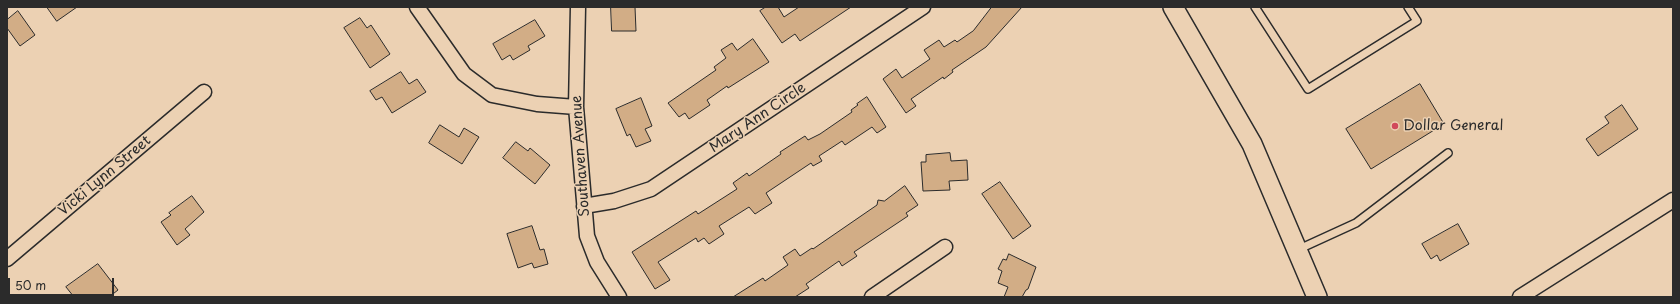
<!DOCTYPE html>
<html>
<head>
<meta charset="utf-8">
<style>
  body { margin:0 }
  #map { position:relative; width:1680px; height:304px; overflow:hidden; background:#ecd1b3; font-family:"Playpen Sans",sans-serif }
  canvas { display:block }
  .frame { position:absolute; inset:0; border:8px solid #2b2b2b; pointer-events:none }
  .scale { position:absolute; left:8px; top:278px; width:106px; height:18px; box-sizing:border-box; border:2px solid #2b2b2b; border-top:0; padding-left:5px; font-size:12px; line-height:14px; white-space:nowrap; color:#2b2b2b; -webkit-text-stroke:3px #ecd1b3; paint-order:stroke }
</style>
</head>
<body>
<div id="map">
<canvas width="1680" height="304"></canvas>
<div class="frame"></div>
<div class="scale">50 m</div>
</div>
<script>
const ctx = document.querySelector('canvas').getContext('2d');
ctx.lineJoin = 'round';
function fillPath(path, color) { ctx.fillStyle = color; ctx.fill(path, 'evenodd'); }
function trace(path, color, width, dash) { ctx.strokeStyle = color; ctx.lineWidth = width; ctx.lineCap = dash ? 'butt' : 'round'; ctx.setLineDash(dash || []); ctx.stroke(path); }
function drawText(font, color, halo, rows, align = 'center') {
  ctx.font = font + ' "Playpen Sans",sans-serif'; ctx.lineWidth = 3; ctx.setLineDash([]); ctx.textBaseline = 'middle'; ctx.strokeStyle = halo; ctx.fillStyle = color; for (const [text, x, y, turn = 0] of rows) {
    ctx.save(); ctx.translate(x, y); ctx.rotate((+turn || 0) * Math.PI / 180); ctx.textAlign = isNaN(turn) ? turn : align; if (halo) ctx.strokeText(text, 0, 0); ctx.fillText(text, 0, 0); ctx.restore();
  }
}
const building = new Path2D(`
  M 47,7 L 77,7 L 57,21 Z
  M 611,7 L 635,7 L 636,31 L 612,31 Z
  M 766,7 L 778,7 L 784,17 L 799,7 L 851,7 L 800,41 L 795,34 L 782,43 L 760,11 Z
  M 992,7 L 1022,7 L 986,47 L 952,70 L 953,72 L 944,79 L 943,77 L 911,99 L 916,106 L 906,113 L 883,79 L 896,69 L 902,78 L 930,59 L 924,50 L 939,40 L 944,47 L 955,40 L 957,42 L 973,31 Z
  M 18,11 L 35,35 L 20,46 L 7,28 L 7,20 Z
  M 360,18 L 367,28 L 371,25 L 390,54 L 370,68 L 344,28 Z
  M 535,20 L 545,36 L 528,46 L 530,50 L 513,60 L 510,55 L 502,60 L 493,44 Z
  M 753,39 L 769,62 L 728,88 L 727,86 L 707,100 L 710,105 L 689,119 L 685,113 L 679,117 L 668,103 L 716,70 L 714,67 L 726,58 L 721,50 L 732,43 L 737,50 Z
  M 401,72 L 409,84 L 417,79 L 426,92 L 392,113 L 382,97 L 376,100 L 370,91 Z
  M 1420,84 L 1444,124 L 1371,169 L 1346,129 Z
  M 867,97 L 886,127 L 877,133 L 872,127 L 845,145 L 842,141 L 819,156 L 822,161 L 813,166 L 811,163 L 766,193 L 772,203 L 755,214 L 749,207 L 719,226 L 724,234 L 709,244 L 704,238 L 698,242 L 696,238 L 658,262 L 670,280 L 655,289 L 632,252 L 696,211 L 698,214 L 737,189 L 733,183 L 747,173 L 749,176 L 781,154 L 780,152 L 805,136 L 808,140 L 820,134 L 852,112 L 851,110 L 858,105 L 857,104 Z
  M 641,98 L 652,126 L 645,129 L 651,141 L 636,147 L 630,134 L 627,136 L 616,109 Z
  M 1622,105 L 1638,129 L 1598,156 L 1586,139 L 1609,123 L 1605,117 Z
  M 440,125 L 459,137 L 464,128 L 479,137 L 462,164 L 429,143 Z
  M 516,142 L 528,151 L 530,148 L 550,165 L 535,184 L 503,158 Z
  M 950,153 L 951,161 L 967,160 L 968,180 L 949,181 L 950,190 L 923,191 L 921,162 L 926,162 L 926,155 Z
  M 1000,182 L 1031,226 L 1013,239 L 982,194 Z
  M 905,186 L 918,205 L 906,213 L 908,216 L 854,252 L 857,256 L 842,266 L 839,261 L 806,284 L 809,288 L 795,297 L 733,297 L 763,278 L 765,281 L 788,265 L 783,257 L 795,249 L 800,256 L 812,248 L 813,249 L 877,205 L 878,200 L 884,201 Z
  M 192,196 L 204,212 L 185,229 L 190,235 L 177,245 L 161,222 L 171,215 L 169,213 Z
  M 1458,224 L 1469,244 L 1440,261 L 1437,255 L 1431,259 L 1422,244 Z
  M 532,226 L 540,250 L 544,249 L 548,264 L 534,268 L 532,263 L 518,268 L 507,234 Z
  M 1009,254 L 1036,267 L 1028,289 L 1026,290 L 1022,297 L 1004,297 L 1008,287 L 998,283 L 1002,271 L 998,269 L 1003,259 L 1006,260 Z
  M 98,264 L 118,290 L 109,297 L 74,297 L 66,287 Z`);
fillPath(building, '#d2ad86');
trace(building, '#2b2b2b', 1);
const service = new Path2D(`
  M 1255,7 L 1308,89 L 1417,21 L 1408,7
  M 1297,250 L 1356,223 L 1448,153`);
const minor = new Path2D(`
  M 417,7 L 464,74 L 492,95 L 537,104 L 576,107
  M 578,7 L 576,107 L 587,236 L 597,262 L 619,297
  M 584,206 L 614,201 L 651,189 L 923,7
  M 7,259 L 204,92
  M 872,297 L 945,247
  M 1520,297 L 1673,200`);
const secondary = new Path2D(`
  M 1173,7 L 1252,144 L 1317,297`);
trace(service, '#2b2b2b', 10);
trace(minor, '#2b2b2b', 17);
trace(secondary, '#2b2b2b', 22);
trace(service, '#ecd1b3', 7);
trace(minor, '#ecd1b3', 14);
trace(secondary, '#ecd1b3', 19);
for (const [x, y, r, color] of [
  [1395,126,4,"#d1495b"]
]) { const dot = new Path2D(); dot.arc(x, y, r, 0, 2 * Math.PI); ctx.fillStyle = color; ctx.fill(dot); trace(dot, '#ecd1b3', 1.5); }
drawText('14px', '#2b2b2b', '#ecd1b3', [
  ["Mary Ann Circle",758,118,-34],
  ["Southaven Avenue",581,156,-94],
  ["Vicki Lynn Street",105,176,-40]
]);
drawText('14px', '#2b2b2b', '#ecd1b3', [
  ["Dollar General",1403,126]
], 'left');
</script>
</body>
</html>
